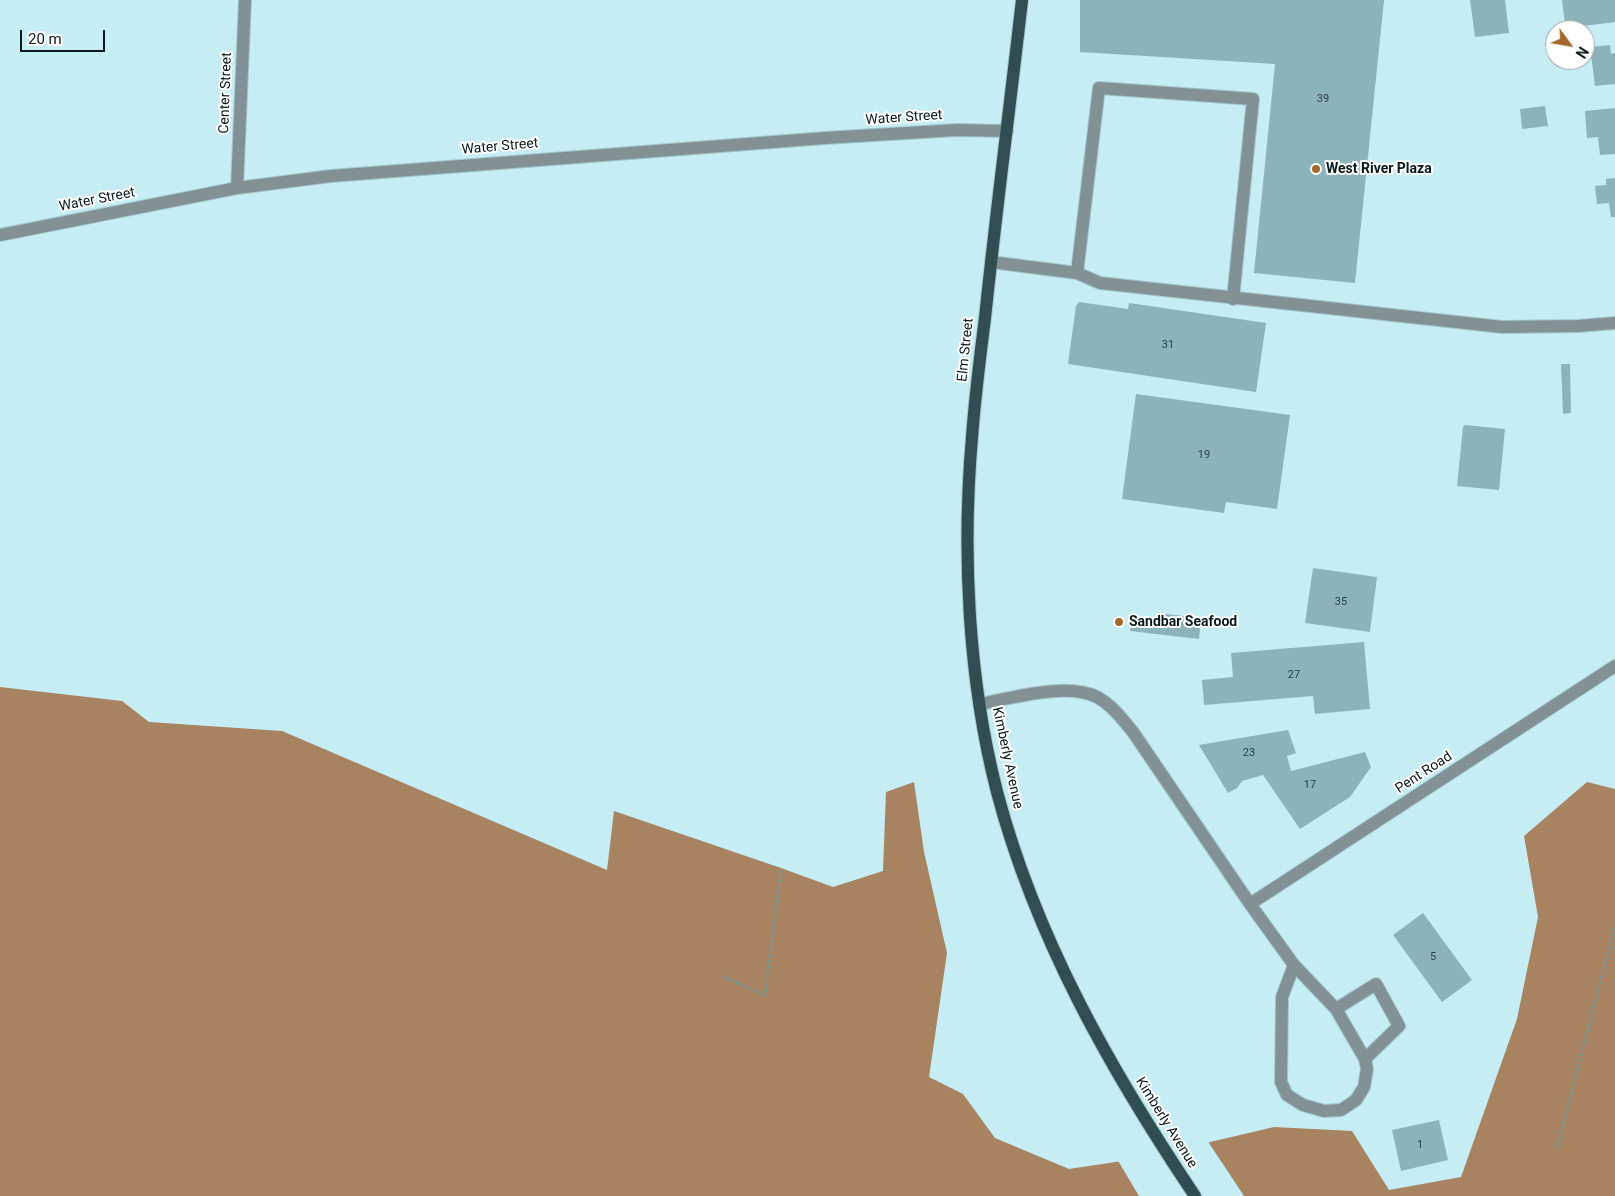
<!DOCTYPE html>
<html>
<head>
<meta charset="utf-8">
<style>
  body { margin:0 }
  #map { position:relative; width:1615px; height:1196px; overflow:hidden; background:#c5edf3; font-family:Roboto,sans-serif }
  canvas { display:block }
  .north { position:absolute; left:1545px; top:20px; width:50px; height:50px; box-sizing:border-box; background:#fff; border:1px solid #9da3a3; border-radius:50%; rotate:122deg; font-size:14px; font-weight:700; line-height:20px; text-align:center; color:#09181a }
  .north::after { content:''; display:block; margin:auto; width:18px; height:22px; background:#a4692a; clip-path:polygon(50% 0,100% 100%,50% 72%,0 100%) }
  .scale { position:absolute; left:20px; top:30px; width:85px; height:22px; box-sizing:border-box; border:2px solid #09181a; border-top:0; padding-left:6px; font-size:15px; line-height:18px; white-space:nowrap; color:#09181a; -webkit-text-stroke:4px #fff; paint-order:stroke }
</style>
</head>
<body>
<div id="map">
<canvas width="1615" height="1196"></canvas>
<div class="north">N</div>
<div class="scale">20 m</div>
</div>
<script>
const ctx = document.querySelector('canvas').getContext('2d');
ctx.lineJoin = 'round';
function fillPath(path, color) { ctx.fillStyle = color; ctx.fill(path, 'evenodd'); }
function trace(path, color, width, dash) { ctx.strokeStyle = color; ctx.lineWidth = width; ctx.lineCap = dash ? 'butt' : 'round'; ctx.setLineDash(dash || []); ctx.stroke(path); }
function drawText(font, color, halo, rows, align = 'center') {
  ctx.font = font + ' Roboto,sans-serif'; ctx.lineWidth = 4; ctx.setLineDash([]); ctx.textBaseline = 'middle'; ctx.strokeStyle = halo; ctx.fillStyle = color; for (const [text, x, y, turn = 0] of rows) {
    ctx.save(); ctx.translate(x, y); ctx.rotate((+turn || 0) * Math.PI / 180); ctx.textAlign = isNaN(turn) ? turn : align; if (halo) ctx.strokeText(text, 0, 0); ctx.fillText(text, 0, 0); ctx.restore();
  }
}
fillPath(new Path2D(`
  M 0,687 L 122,701 L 149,722 L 282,731 L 607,870 L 614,811 L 781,868 L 833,887 L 883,871 L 886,792 L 914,782 L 924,852 L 947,953 L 929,1077 L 963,1094 L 995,1138 L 1069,1169 L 1142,1158 L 1274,1127 L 1352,1131 L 1389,1190 L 1461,1177 L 1517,1019 L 1538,917 L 1524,836 L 1587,782 L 1615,789 L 1615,1196 L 0,1196 Z`), '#a78361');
fillPath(new Path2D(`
  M 1207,1140 L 1244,1196 L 1139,1196 L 1117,1159 L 1141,1155 Z`), '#c5edf3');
fillPath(new Path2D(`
  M 1080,0 L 1384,0 L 1355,283 L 1254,273 L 1275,64 L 1080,52 Z
  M 1470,0 L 1505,0 L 1509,33 L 1475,37 Z
  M 1562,0 L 1615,0 L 1615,22 L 1568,28 L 1565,25 Z
  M 1610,45 L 1611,54 L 1615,53 L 1615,84 L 1595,86 L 1590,47 Z
  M 1545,106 L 1548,126 L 1522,129 L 1520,109 Z
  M 1615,108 L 1615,154 L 1600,155 L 1598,137 L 1587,138 L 1585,111 Z
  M 1615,178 L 1615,217 L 1611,217 L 1609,203 L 1597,204 L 1595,186 L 1606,185 L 1606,179 Z
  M 1079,302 L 1128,309 L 1129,303 L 1266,323 L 1256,392 L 1068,364 L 1076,306 Z
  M 1561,364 L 1570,364 L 1571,413 L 1563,414 Z
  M 1136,394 L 1290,415 L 1277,509 L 1226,502 L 1224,513 L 1122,499 Z
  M 1465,425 L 1505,429 L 1499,490 L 1457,486 L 1463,427 Z
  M 1313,568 L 1377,577 L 1370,632 L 1305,623 Z
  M 1165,614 L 1201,618 L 1199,639 L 1130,631 L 1132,618 L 1164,622 Z
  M 1364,642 L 1370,709 L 1315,714 L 1313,696 L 1204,705 L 1202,680 L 1233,677 L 1231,653 Z
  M 1288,730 L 1296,753 L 1287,756 L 1291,771 L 1365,752 L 1371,767 L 1350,797 L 1300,829 L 1263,775 L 1242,781 L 1237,788 L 1228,793 L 1199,745 Z
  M 1423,913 L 1472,980 L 1442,1002 L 1393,935 Z
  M 1439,1120 L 1448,1160 L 1401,1171 L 1392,1130 Z`), '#8cb3b9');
const minor = new Path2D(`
  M 237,188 L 245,0
  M 0,235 L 237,188 L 331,176 L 825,138 L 957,130 L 1007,131
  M 991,262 L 1077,273 L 1100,283 L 1502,327 L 1578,326 L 1615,323
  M 1077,273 L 1099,88 L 1253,99 L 1233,299
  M 980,704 C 1012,698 1067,682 1097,697 C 1112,705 1122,719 1133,732 L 1250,904 L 1294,965 L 1336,1009 L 1365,1059 L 1367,1069 L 1364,1087 L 1356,1100 L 1341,1110 L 1324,1111 L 1303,1105 L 1287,1095 L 1281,1082 L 1282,997 L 1294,965
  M 1250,904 L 1615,666
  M 1336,1009 L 1376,984 L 1399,1026 L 1365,1059`);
const major = new Path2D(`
  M 1022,0 C 1010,106 996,212 985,318 C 980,357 975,397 972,437 C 962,552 968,679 997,792 C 1036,939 1111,1071 1195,1196`);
trace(minor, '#a3c7cc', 14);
trace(major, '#a3c7cc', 14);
trace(new Path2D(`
  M 722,976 L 765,995 L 781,868
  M 1557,1148 L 1615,925`), '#79979b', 3, [2.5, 2.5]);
trace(minor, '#819194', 12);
trace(major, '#304e52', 12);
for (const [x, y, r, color] of [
  [1316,169,5,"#a4692a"],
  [1119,622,5,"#a4692a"]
]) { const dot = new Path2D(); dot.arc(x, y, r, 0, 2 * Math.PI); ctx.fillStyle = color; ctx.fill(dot); trace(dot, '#fff', 2); }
drawText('11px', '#2a3f42', null, [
  ["39",1323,99],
  ["31",1168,345],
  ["19",1204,455],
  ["35",1341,602],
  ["27",1294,675],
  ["23",1249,753],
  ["17",1310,785],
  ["5",1433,957],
  ["1",1420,1145]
]);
drawText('14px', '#09181a', '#fff', [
  ["Center Street",226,93,-88],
  ["Water Street",904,118,-4],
  ["Water Street",500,147,-5],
  ["Water Street",97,200,-11],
  ["Elm Street",966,350,-84],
  ["Kimberly Avenue",1007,758,78],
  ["Pent Road",1424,773,-33],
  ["Kimberly Avenue",1166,1123,58]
]);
drawText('bold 14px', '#09181a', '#fff', [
  ["West River Plaza",1326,169],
  ["Sandbar Seafood",1129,622]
], 'left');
</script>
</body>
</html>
